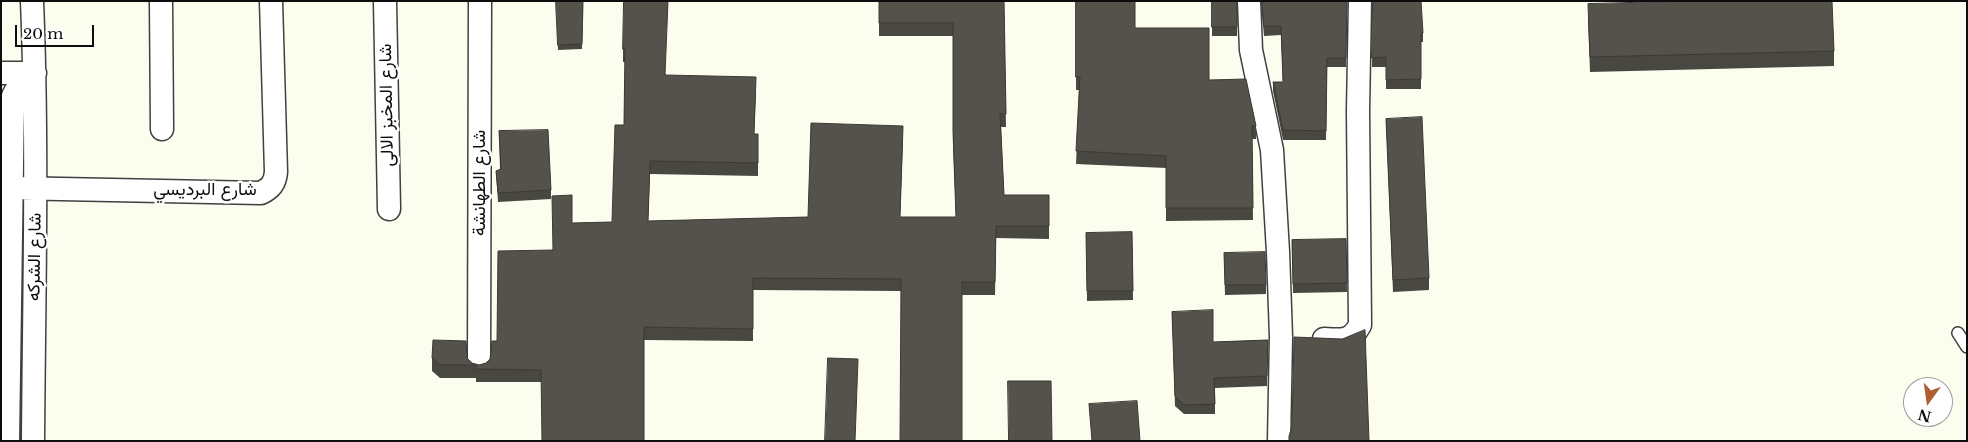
<!DOCTYPE html>
<html>
<head>
<meta charset="utf-8">
<style>
  body { margin:0 }
  #map { position:relative; width:1968px; height:442px; overflow:hidden; background:#fbfdee; font-family:"Libre Baskerville",serif }
  canvas { display:block }
  .frame { position:absolute; inset:0; border:2px solid #0d0d0d; pointer-events:none }
  .north { position:absolute; left:1903px; top:377px; width:50px; height:50px; box-sizing:border-box; background:#fff; border:1px solid #9e9e9e; border-radius:50%; rotate:194deg; font-size:14px; font-weight:700; line-height:20px; text-align:center; color:#0d0d0d }
  .north::after { content:''; display:block; margin:auto; width:18px; height:22px; background:#b05d32; clip-path:polygon(50% 0,100% 100%,50% 72%,0 100%) }
  .scale { position:absolute; left:15px; top:25px; width:79px; height:22px; box-sizing:border-box; border:2px solid #0d0d0d; border-top:0; padding-left:6px; font-size:15px; line-height:18px; white-space:nowrap; color:#0d0d0d; -webkit-text-stroke:4px #fff; paint-order:stroke }
</style>
</head>
<body>
<div id="map">
<canvas width="1968" height="442"></canvas>
<div class="frame"></div>
<div class="north">N</div>
<div class="scale">20 m</div>
</div>
<script>
const ctx = document.querySelector('canvas').getContext('2d');
ctx.lineJoin = 'round';
function trace(path, color, width, dash) { ctx.strokeStyle = color; ctx.lineWidth = width; ctx.lineCap = dash ? 'butt' : 'round'; ctx.setLineDash(dash || []); ctx.stroke(path); }
function fillPath(path, color) { ctx.fillStyle = color; ctx.fill(path, 'evenodd'); }
function drawText(font, color, halo, rows, align = 'center') {
  ctx.font = font + ' "Libre Baskerville",Vazirmatn,serif'; ctx.lineWidth = 5; ctx.setLineDash([]); ctx.textBaseline = 'middle'; ctx.strokeStyle = halo; ctx.fillStyle = color; for (const [text, x, y, turn = 0] of rows) {
    ctx.save(); ctx.translate(x, y); ctx.rotate((+turn || 0) * Math.PI / 180); ctx.textAlign = isNaN(turn) ? turn : align; if (halo) ctx.strokeText(text, 0, 0); ctx.fillText(text, 0, 0); ctx.restore();
  }
}
const lane = new Path2D(`
  M 1958,333 L 1967,347`);
const street = new Path2D(`
  M 32,1 C 38,148 34,294 33,441
  M 161,1 L 162,129
  M 385,1 L 389,209
  M 1249,1 L 1251,50 L 1272,150 L 1278,252 L 1281,337 L 1279,441
  M 1,73 L 35,73
  M 11,188 L 261,193 C 271,188 275,183 276,172 L 271,1
  M 1324,339 C 1342,340 1351,342 1360,325 L 1358,111 L 1360,1
  M 479,365 L 480,1
  M 8,441 L 13,96 C 18,85 24,79 35,73`);
trace(lane, '#404040', 14);
trace(street, '#404040', 25);
trace(lane, '#fff', 11);
trace(street, '#fff', 22);
fillPath(new Path2D(`
  M 556,1 L 583,1 L 582,49 L 558,50 Z
  M 624,1 L 666,75 L 756,90 L 754,134 L 758,134 L 758,176 L 650,174 L 648,221 L 808,217 L 903,139 L 900,217 L 956,217 L 953,143 L 953,36 L 879,36 L 879,1 L 1004,1 L 1006,127 L 1001,127 L 1004,195 L 1049,195 L 1049,239 L 996,238 L 995,295 L 962,295 L 901,291 L 753,290 L 753,341 L 644,340 L 541,382 L 476,382 L 476,378 L 440,378 L 432,371 L 432,358 L 467,358 L 472,363 L 479,365 L 486,363 L 490,359 L 497,341 L 552,250 L 572,223 L 612,222 L 624,125 L 625,62 L 623,62 L 623,49 Z
  M 1076,1 L 1135,28 L 1209,80 L 1256,126 L 1256,139 L 1252,139 L 1253,220 L 1166,221 L 1166,168 L 1076,164 L 1079,90 L 1076,90 Z
  M 1212,1 L 1237,1 L 1237,36 L 1212,36 Z
  M 1261,1 L 1347,1 L 1346,67 L 1327,67 L 1326,140 L 1283,140 L 1273,91 L 1273,82 L 1283,82 L 1281,35 L 1264,36 Z
  M 1373,1 L 1423,33 L 1423,42 L 1421,42 L 1421,89 L 1386,89 L 1386,67 L 1372,67 Z
  M 1588,18 L 1834,51 L 1834,66 L 1590,72 Z
  M 1386,119 L 1429,278 L 1429,290 L 1393,292 Z
  M 499,131 L 551,190 L 551,199 L 498,202 L 496,171 L 500,170 Z
  M 1132,232 L 1133,300 L 1087,301 L 1086,233 Z
  M 1346,239 L 1347,292 L 1293,293 L 1292,240 Z
  M 1224,253 L 1266,285 L 1266,294 L 1225,295 Z
  M 1172,312 L 1213,342 L 1268,340 L 1267,386 L 1215,388 L 1215,414 L 1184,414 L 1175,406 Z`), '#484740');
const building = new Path2D(`
  M 556,1 L 583,1 L 582,44 L 558,45 Z
  M 624,1 L 668,1 L 665,75 L 756,77 L 754,134 L 758,134 L 758,163 L 650,161 L 648,221 L 808,217 L 811,123 L 903,126 L 900,217 L 956,217 L 953,131 L 953,23 L 879,23 L 879,1 L 1004,1 L 1006,114 L 1000,114 L 1004,195 L 1049,195 L 1049,226 L 996,226 L 995,282 L 962,282 L 962,441 L 900,441 L 901,279 L 753,278 L 753,329 L 644,327 L 644,441 L 542,441 L 541,370 L 476,369 L 476,365 L 440,365 L 432,358 L 433,340 L 466,341 L 467,358 L 472,363 L 479,365 L 486,363 L 490,359 L 492,341 L 497,341 L 498,251 L 553,250 L 552,196 L 572,195 L 572,223 L 612,222 L 615,125 L 624,125 L 625,49 L 623,49 Z
  M 1076,1 L 1135,1 L 1135,28 L 1209,28 L 1209,80 L 1246,79 L 1256,126 L 1252,126 L 1253,208 L 1166,208 L 1166,156 L 1076,151 L 1080,77 L 1076,77 Z
  M 1212,1 L 1237,1 L 1237,27 L 1212,27 Z
  M 1262,1 L 1347,1 L 1346,58 L 1327,58 L 1326,131 L 1283,130 L 1273,82 L 1283,82 L 1281,26 L 1264,26 Z
  M 1373,1 L 1421,1 L 1423,33 L 1421,33 L 1421,79 L 1386,80 L 1386,57 L 1372,58 Z
  M 1689,1 L 1832,1 L 1834,51 L 1590,57 L 1588,4 Z
  M 1422,117 L 1429,278 L 1393,280 L 1386,119 Z
  M 548,130 L 551,190 L 498,193 L 496,171 L 501,169 L 499,131 Z
  M 1132,232 L 1133,291 L 1087,291 L 1086,233 Z
  M 1346,239 L 1347,283 L 1293,284 L 1292,240 Z
  M 1265,252 L 1266,285 L 1225,285 L 1224,253 Z
  M 1213,310 L 1213,342 L 1268,340 L 1267,376 L 1214,378 L 1215,404 L 1184,405 L 1175,396 L 1172,312 Z
  M 1365,330 L 1369,441 L 1289,441 L 1289,436 L 1292,427 L 1294,337 L 1342,339 Z
  M 828,358 L 858,359 L 855,441 L 825,441 Z
  M 1008,381 L 1051,381 L 1052,441 L 1009,441 Z
  M 1137,401 L 1140,441 L 1092,441 L 1089,404 Z`);
fillPath(building, '#54524a');
trace(building, '#3b3934', 1);
drawText('18px', '#0d0d0d', '#fff', [
  ["شارع المخبز الالى",387,105,-91],
  ["شارع الطهانشة",480,183,-90],
  ["شارع البرديسي",205,190],
  ["شارع الشركه",35,257,-89]
]);
</script>
</body>
</html>
